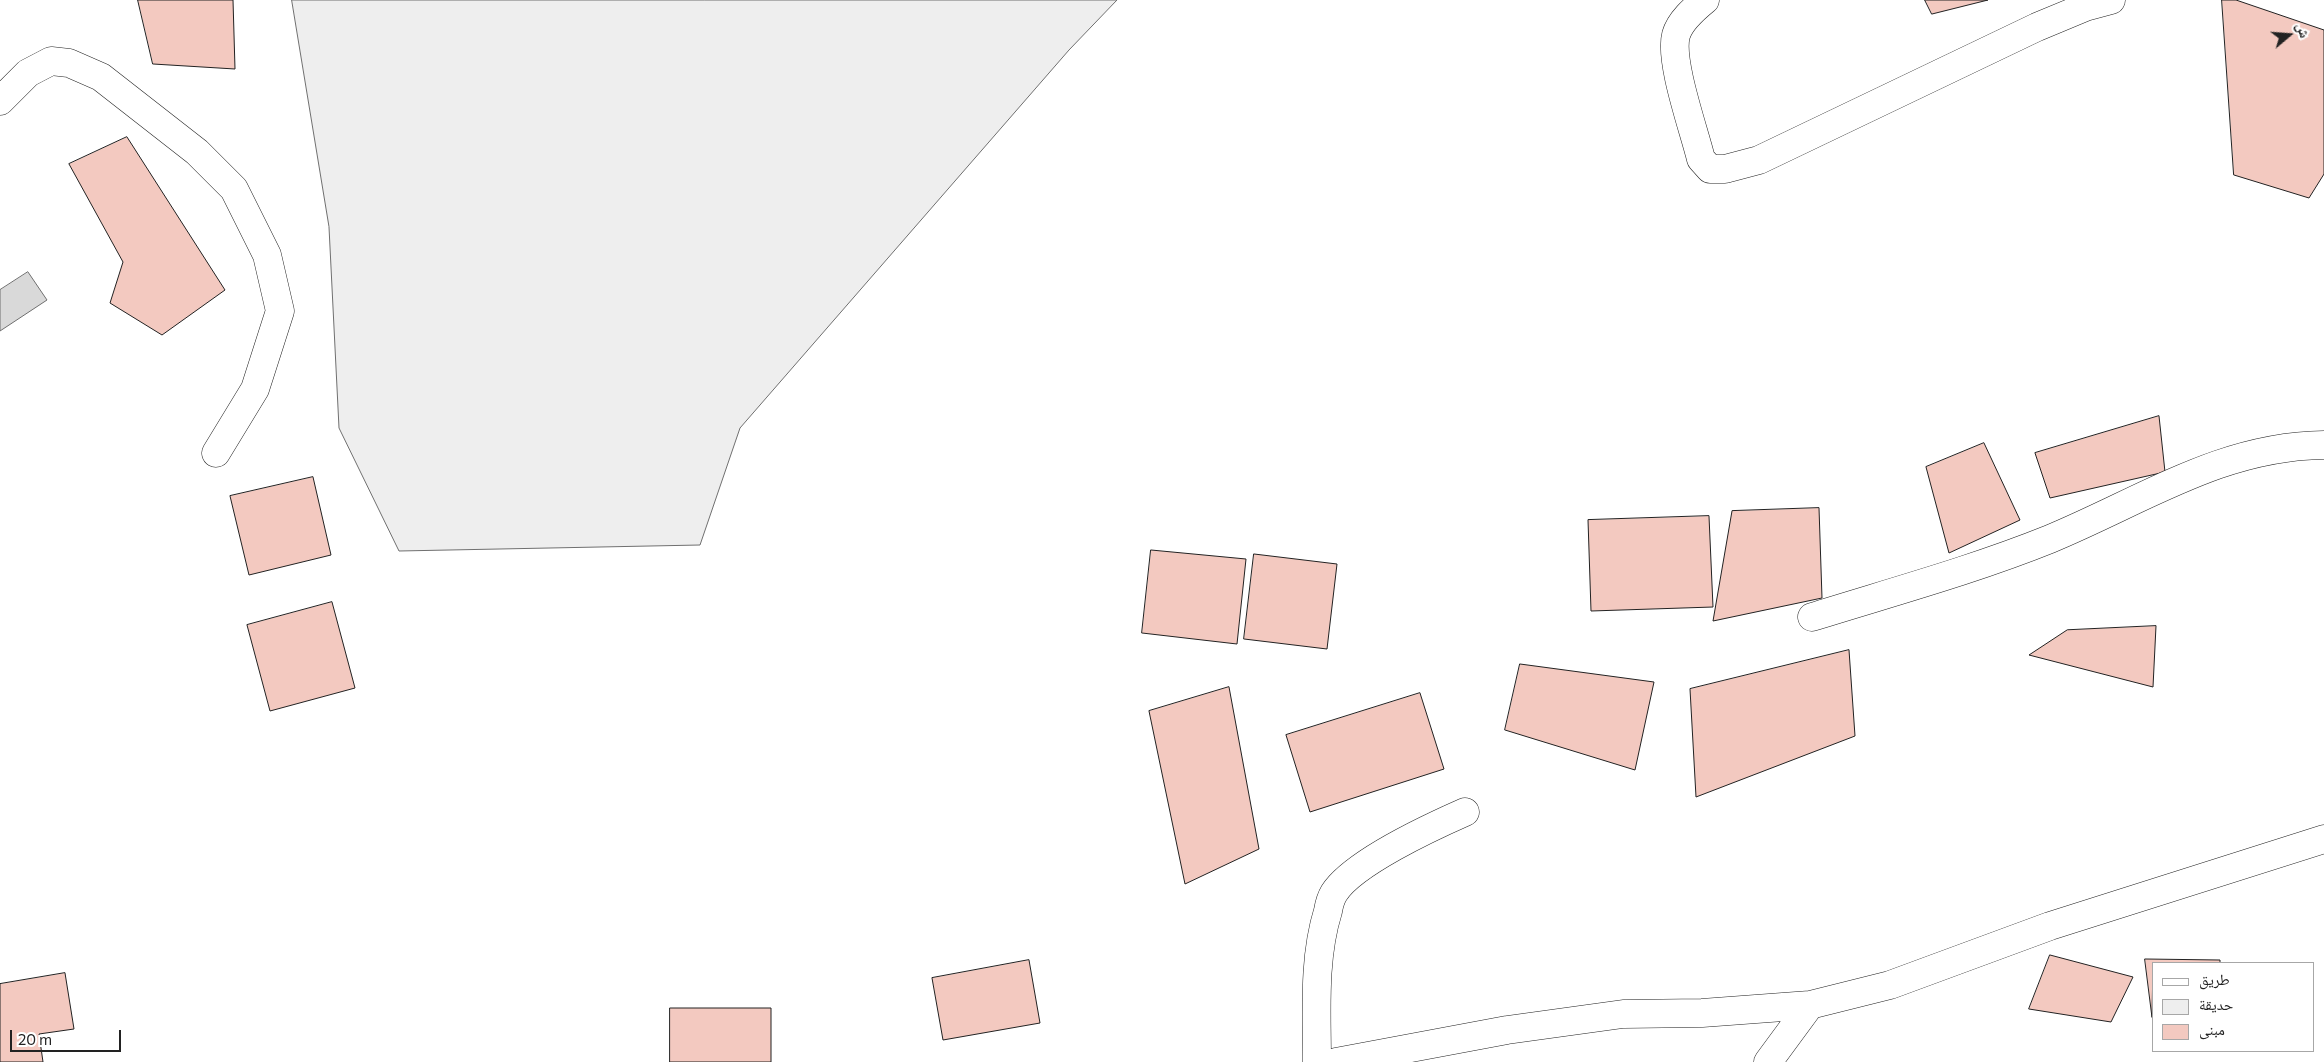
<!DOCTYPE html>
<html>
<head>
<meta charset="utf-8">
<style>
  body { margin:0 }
  #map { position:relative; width:2324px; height:1062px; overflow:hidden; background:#fff; font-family:Commissioner,"Noto Naskh Arabic",sans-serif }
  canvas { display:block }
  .legend { position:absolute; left:2152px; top:962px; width:162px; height:90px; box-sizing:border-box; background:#fff; border:1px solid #a7a7a7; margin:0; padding:6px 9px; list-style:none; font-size:15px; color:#222 }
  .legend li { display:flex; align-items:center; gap:10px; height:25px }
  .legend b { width:25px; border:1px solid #a7a7a7 }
  .north { position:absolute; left:2264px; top:10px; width:50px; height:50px; -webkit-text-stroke:4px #fff; paint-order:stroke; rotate:72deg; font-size:14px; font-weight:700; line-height:20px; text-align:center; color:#222 }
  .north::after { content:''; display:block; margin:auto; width:18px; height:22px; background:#222; clip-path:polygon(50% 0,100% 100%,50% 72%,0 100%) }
  .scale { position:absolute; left:10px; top:1030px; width:111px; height:22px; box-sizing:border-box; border:2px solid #222; border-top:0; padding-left:6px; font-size:15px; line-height:18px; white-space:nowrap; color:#222; -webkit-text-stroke:4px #fff; paint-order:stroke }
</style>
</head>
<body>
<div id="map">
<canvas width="2324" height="1062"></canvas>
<ul class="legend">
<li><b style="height:6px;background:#fff"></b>طريق</li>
<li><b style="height:14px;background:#eee"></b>حديقة</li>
<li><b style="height:14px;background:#f3c9c0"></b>مبنى</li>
</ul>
<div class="north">ش</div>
<div class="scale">20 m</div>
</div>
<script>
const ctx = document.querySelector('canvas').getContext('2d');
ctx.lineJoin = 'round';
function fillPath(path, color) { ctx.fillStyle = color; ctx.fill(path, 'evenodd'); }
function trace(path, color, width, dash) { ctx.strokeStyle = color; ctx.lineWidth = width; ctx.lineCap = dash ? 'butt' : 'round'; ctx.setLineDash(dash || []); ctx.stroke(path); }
const green = new Path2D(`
  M 292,0 L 1117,0 L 1069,50 L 740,428 L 700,545 L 399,551 L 339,428 L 329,227 Z`);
fillPath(green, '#eee');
trace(green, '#6f6f6f', 1);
const water = new Path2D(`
  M 28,272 L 47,300 L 0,331 L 0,290 Z`);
fillPath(water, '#d9d9d9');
trace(water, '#6f6f6f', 1);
const building = new Path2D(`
  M 138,0 L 233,0 L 235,69 L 153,64 Z
  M 1925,0 L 1988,0 L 1932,14 Z
  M 2222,0 L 2236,0 L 2324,30 L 2324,174 L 2309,198 L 2234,175 Z
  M 127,137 L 225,290 L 162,335 L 110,303 L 123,262 L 69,164 Z
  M 2159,416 L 2165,472 L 2050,498 L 2035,453 Z
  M 1984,443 L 2020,520 L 1949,553 L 1926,467 Z
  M 313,477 L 331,555 L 249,575 L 230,496 Z
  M 1819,508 L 1822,598 L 1713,621 L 1732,511 Z
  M 1709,516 L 1713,607 L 1591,611 L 1588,520 Z
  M 1151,550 L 1246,559 L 1237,644 L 1142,633 Z
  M 1254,554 L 1337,564 L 1327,649 L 1244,639 Z
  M 332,602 L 355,688 L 270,711 L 247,625 Z
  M 2156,626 L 2153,687 L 2029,655 L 2067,630 Z
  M 1849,650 L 1855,736 L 1696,797 L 1690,689 Z
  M 1520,664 L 1654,682 L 1635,770 L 1505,730 Z
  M 1229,687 L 1259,849 L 1185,884 L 1149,711 Z
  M 1420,693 L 1444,769 L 1310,812 L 1286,735 Z
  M 2050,955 L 2133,977 L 2111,1022 L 2029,1009 Z
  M 2145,959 L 2220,960 L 2220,963 L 2153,963 L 2152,1017 Z
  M 1029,960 L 1040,1023 L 943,1040 L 932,978 Z
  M 65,973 L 74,1029 L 39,1034 L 43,1062 L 0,1062 L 0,984 Z
  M 670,1008 L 771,1008 L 771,1062 L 670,1062 Z`);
fillPath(building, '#f3c9c0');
trace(building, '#222', 1);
const minor = new Path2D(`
  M 1705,0 C 1694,9 1680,21 1676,35 C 1669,61 1694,130 1701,159 L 1710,169 L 1725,169 L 1759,160 L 2037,27 L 2085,7 L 2111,0
  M 0,101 L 28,73 L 51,61 L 69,63 L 101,77 L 197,152 L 234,189 L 267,255 L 280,311 L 255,389 L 216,453
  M 1812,617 C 1892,592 1973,570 2050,539 C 2142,501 2221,446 2324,445
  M 1317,1062 C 1317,1012 1313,959 1328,911 C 1329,905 1331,898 1334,893 C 1353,863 1431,827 1465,812
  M 1336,1062 L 1507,1030 L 1623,1014 L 1702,1013 L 1810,1005 L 1890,985 L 2050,926 L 2324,839
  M 1768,1062 L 1810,1005`);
trace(minor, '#222', 29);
trace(minor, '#fff', 28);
</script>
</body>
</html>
